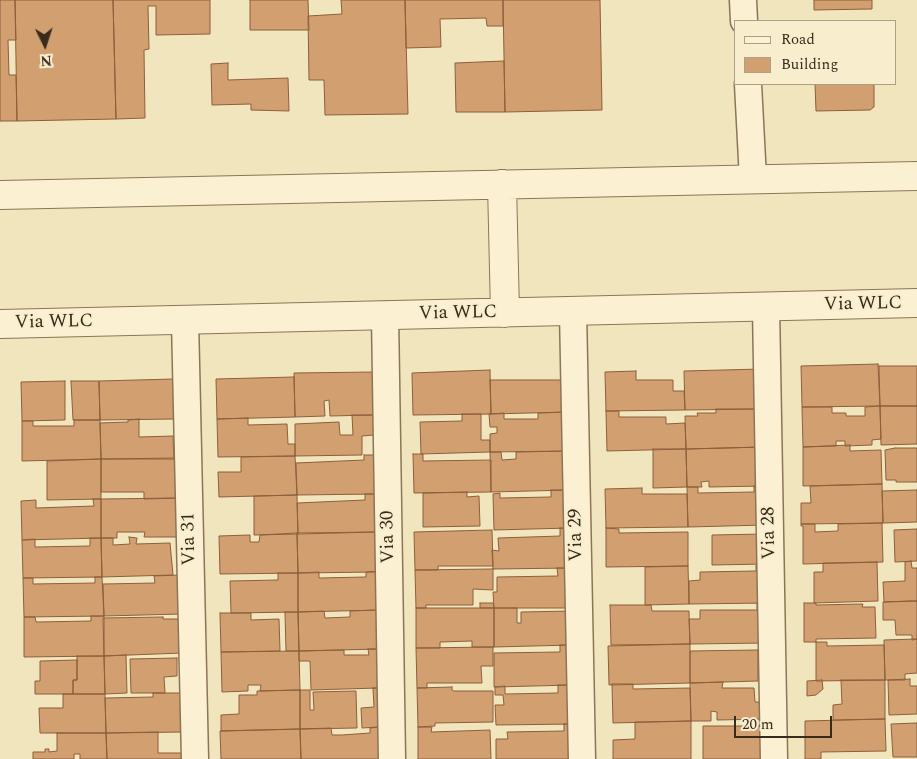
<!DOCTYPE html>
<html>
<head>
<meta charset="utf-8">
<style>
  body { margin:0 }
  #map { position:relative; width:917px; height:759px; overflow:hidden; background:#f1e5be; font-family:Spectral,serif }
  canvas { display:block }
  .legend { position:absolute; left:734px; top:20px; width:162px; height:65px; box-sizing:border-box; background:#f8eece; border:1px solid #aca086; margin:0; padding:6px 9px; list-style:none; font-size:15px; color:#392b1b }
  .legend li { display:flex; align-items:center; gap:10px; height:25px }
  .legend b { width:25px; border:1px solid #aca086 }
  .north { position:absolute; left:20px; top:20px; width:50px; height:50px; -webkit-text-stroke:4px #f8eece; paint-order:stroke; rotate:176deg; font-size:14px; font-weight:700; line-height:20px; text-align:center; color:#392b1b }
  .north::after { content:''; display:block; margin:auto; width:18px; height:22px; background:#392b1b; clip-path:polygon(50% 0,100% 100%,50% 72%,0 100%) }
  .scale { position:absolute; left:734px; top:716px; width:98px; height:22px; box-sizing:border-box; border:2px solid #392b1b; border-top:0; padding-left:6px; font-size:15px; line-height:18px; white-space:nowrap; color:#392b1b; -webkit-text-stroke:4px #f8eece; paint-order:stroke }
</style>
</head>
<body>
<div id="map">
<canvas width="917" height="759"></canvas>
<ul class="legend">
<li><b style="height:6px;background:#fbf1d2"></b>Road</li>
<li><b style="height:14px;background:#d29f71"></b>Building</li>
</ul>
<div class="north">N</div>
<div class="scale">20 m</div>
</div>
<script>
const g = document.querySelector('canvas').getContext('2d');
g.lineJoin = 'round';
function fillPath(path, color) { g.fillStyle = color; g.fill(path, 'evenodd'); }
const toPath = rows => new Path2D(rows.map(r => 'M' + r).join(''));
function strokePath(path, color, width, dash) { g.strokeStyle = color; g.lineWidth = width; g.lineCap = dash ? 'butt' : 'round'; g.setLineDash(dash || []); g.stroke(path); }
function label(font, color, halo, rows, align = 'center') {
  g.font = font + ' Spectral,serif'; g.lineWidth = 4; g.setLineDash([]); g.textBaseline = 'middle'; g.strokeStyle = halo; g.fillStyle = color; for (const [text, x, y, turn = 0] of rows) {
    g.save(); g.translate(x, y); g.rotate((+turn || 0) * Math.PI / 180); g.textAlign = isNaN(turn) ? turn : align; if (halo) g.strokeText(text, 0, 0); g.fillText(text, 0, 0); g.restore();
  }
}
const building = toPath([
  [0,0,15,0,16,40,8,40,9,75,16,75,17,121,0,121,0,0],
  [15,0,113,0,116,119,17,121,15,0],
  [113,0,210,0,210,34,156,35,156,6,148,6,149,49,144,50,145,118,116,119,113,0],
  [250,0,308,0,309,30,250,30,250,0],
  [341,0,405,0,408,114,325,115,324,80,309,80,308,16,342,14,341,0],
  [405,0,503,0,503,26,487,26,486,18,440,19,441,47,406,48,405,0],
  [503,0,600,0,602,110,505,112,503,0],
  [814,0,872,0,872,9,814,10,814,0],
  [504,61,505,112,456,112,455,63,504,61],
  [228,63,228,80,288,78,289,111,251,110,251,104,212,105,211,64,228,63],
  [815,84,874,84,874,107,870,110,816,111,815,84],
  [878,364,880,406,802,407,801,366,878,364],
  [879,366,917,366,917,406,880,406,879,366],
  [762,369,763,409,685,410,684,371,762,369],
  [490,370,491,414,413,415,412,373,490,370],
  [636,371,636,380,673,380,673,391,684,391,685,410,606,411,605,372,636,371],
  [375,372,375,415,330,416,329,400,324,401,325,416,295,417,294,373,375,372],
  [294,377,295,417,217,419,216,379,294,377],
  [174,379,175,419,100,420,99,381,174,379],
  [490,380,564,380,568,412,491,414,490,380],
  [65,381,65,420,22,421,21,382,65,381],
  [71,381,99,381,100,420,73,420,71,381],
  [880,406,917,406,917,444,881,445,880,406],
  [880,406,881,439,872,440,872,445,845,446,845,441,836,441,836,446,803,447,802,407,832,407,832,413,846,413,846,416,865,416,865,407,880,406],
  [716,409,763,409,763,447,686,449,685,416,698,416,697,413,716,413,716,409],
  [606,411,619,411,619,417,666,417,666,424,685,423,686,449,607,451,606,411],
  [568,412,569,451,490,452,490,434,497,433,497,427,490,427,489,414,504,413,504,419,538,419,538,413,568,412],
  [462,414,481,414,481,440,490,440,490,452,421,454,420,422,462,421,462,414],
  [352,415,374,415,374,435,362,436,362,455,295,456,295,424,339,422,340,435,353,435,352,415],
  [248,418,248,425,287,424,288,444,295,444,295,456,218,457,217,419,248,418],
  [139,419,139,437,173,436,174,459,101,459,100,423,128,422,128,420,139,419],
  [74,420,100,420,101,459,22,461,22,421,33,421,33,426,74,426,74,420],
  [850,445,850,451,881,450,882,484,803,486,803,447,850,445],
  [763,447,764,486,709,487,709,481,701,482,702,487,687,487,686,449,763,447],
  [895,448,917,448,917,482,896,482,896,480,886,480,885,450,895,448],
  [653,449,686,449,687,487,653,488,653,449],
  [569,451,569,490,491,492,490,452,501,452,502,460,516,459,516,452,569,451],
  [413,454,423,454,423,461,491,460,491,492,414,493,413,454],
  [364,455,374,455,375,494,297,495,296,463,364,460,364,455],
  [295,456,297,495,219,497,218,472,241,472,241,457,295,456],
  [179,458,179,498,144,499,144,492,101,492,101,459,179,458],
  [101,459,101,499,47,500,47,461,101,459],
  [882,484,883,523,801,524,801,503,811,503,810,486,882,484],
  [754,486,764,486,765,525,688,527,687,487,698,487,698,493,754,492,754,486],
  [642,488,642,494,687,494,688,527,606,528,605,489,642,488],
  [551,490,569,490,570,528,494,530,493,494,500,493,500,498,551,497,551,490],
  [917,490,917,522,883,523,882,491,917,490],
  [467,492,467,497,479,496,480,526,423,527,423,493,467,492],
  [365,494,375,494,376,532,298,534,297,503,365,500,365,494],
  [297,495,298,534,254,535,254,496,297,495],
  [179,498,180,537,144,537,145,532,117,532,117,538,101,538,101,499,179,498],
  [93,499,101,499,101,538,22,540,21,501,36,500,36,508,94,506,93,499],
  [882,523,883,562,803,564,803,526,801,526,801,524,815,524,815,532,838,531,838,524,882,523],
  [560,528,572,528,571,568,493,569,492,550,499,551,498,538,560,536,560,528],
  [606,528,619,529,619,533,688,532,688,566,606,567,606,528],
  [917,529,917,561,895,562,894,530,917,529],
  [492,530,493,566,438,566,438,570,415,570,414,532,492,530],
  [376,532,376,572,298,573,297,533,376,532],
  [297,533,298,573,220,574,219,536,250,535,250,542,259,542,260,535,297,533],
  [765,534,766,564,712,565,712,535,765,534],
  [129,537,137,538,136,544,170,543,173,575,102,577,101,538,113,538,113,545,130,544,129,537],
  [90,538,101,538,102,577,23,578,22,540,35,539,35,547,90,546,90,538],
  [911,561,912,568,917,568,917,601,884,602,883,582,905,581,905,562,911,561],
  [877,562,878,601,814,603,814,572,823,572,823,563,877,562],
  [766,564,766,603,689,604,689,581,700,580,700,572,756,571,756,565,766,564],
  [688,566,689,604,645,605,645,567,688,566],
  [557,568,571,568,572,608,494,608,493,592,497,592,497,577,558,576,557,568],
  [493,569,493,590,473,589,473,605,426,605,426,608,416,608,415,570,493,569],
  [379,571,380,610,298,612,298,573,319,572,319,578,366,577,366,572,379,571],
  [278,573,298,573,298,612,231,613,230,581,278,580,278,573],
  [181,575,181,614,104,616,103,584,155,583,154,576,181,575],
  [95,577,102,577,104,616,24,617,23,578,33,578,33,584,95,583,95,577],
  [911,601,917,601,917,639,912,640,912,635,896,635,895,620,883,620,883,602,911,601],
  [480,603,493,603,494,608,480,608,480,603],
  [757,603,766,603,767,643,690,644,689,619,700,619,700,610,757,610,757,603],
  [804,603,816,603,816,605,863,604,862,607,875,607,876,638,816,639,816,642,804,642,804,603],
  [610,605,651,605,652,611,689,611,690,644,611,645,610,605],
  [416,608,494,608,494,647,472,647,472,641,440,642,440,648,416,648,416,608],
  [494,608,517,608,517,623,521,623,521,612,572,611,572,645,494,647,494,608],
  [377,610,378,649,299,651,298,612,324,611,325,618,350,617,350,611,377,610],
  [285,612,298,612,299,651,286,651,285,612],
  [220,613,251,613,251,620,279,619,280,651,221,652,220,613],
  [91,616,104,616,104,656,24,657,24,617,35,617,36,622,91,621,91,616],
  [163,617,163,619,180,619,182,653,104,656,103,618,163,617],
  [917,639,917,673,905,674,905,680,885,680,884,640,917,639],
  [816,642,827,642,827,646,884,645,885,680,816,681,816,642],
  [690,644,690,683,609,685,608,646,690,644],
  [560,645,572,645,573,685,494,687,494,653,560,652,560,645],
  [493,647,493,666,481,666,482,683,427,683,427,688,417,688,416,648,493,647],
  [368,649,378,649,378,688,311,690,310,661,299,661,299,651,344,650,344,655,369,655,368,649],
  [758,650,758,681,690,683,690,651,758,650],
  [299,651,300,690,260,691,261,685,248,685,248,691,222,692,221,652,299,651],
  [126,655,127,693,105,694,104,656,126,655],
  [77,656,104,656,105,694,73,694,73,680,77,680,77,656],
  [177,658,177,676,164,677,165,693,131,693,130,659,177,658],
  [77,660,77,680,73,680,73,694,35,694,35,681,40,681,40,661,77,660],
  [910,679,910,686,917,686,917,714,889,715,888,680,910,679],
  [822,680,823,689,816,695,807,696,807,681,822,680],
  [841,680,885,680,885,719,833,720,833,705,842,704,841,680],
  [723,682,722,688,754,688,755,702,768,702,769,719,717,720,717,712,711,711,711,721,691,721,690,683,723,682],
  [612,684,633,684,633,689,690,688,691,721,613,723,612,684],
  [558,685,573,685,574,724,496,725,495,705,504,705,503,695,495,695,495,687,505,686,505,694,558,693,558,685],
  [452,687,452,690,454,691,493,691,493,722,435,723,435,726,418,727,417,688,452,687],
  [373,688,378,688,379,727,362,728,361,708,374,707,373,688],
  [300,690,300,729,221,731,221,715,239,714,239,695,257,695,257,691,300,690],
  [300,690,310,690,310,710,314,710,313,692,356,691,357,728,300,729,300,690],
  [153,693,184,693,185,732,106,733,105,698,153,697,153,693],
  [63,694,105,694,106,733,40,733,39,708,63,708,63,694],
  [760,719,769,719,773,759,703,759,703,726,760,726,760,719],
  [885,719,886,751,821,752,821,759,805,759,805,721,885,719],
  [691,721,691,759,613,759,613,740,635,739,635,722,691,721],
  [917,723,917,757,893,757,891,724,917,723],
  [564,724,574,724,575,759,496,759,496,739,508,739,507,732,564,731,564,724],
  [379,727,379,759,301,759,300,729,331,728,332,735,342,735,370,733,370,728,379,727],
  [418,727,432,727,431,732,490,730,491,759,418,759,418,727],
  [300,729,301,759,221,759,220,731,300,729],
  [158,732,158,753,184,753,185,759,107,759,106,733,158,732],
  [57,733,106,733,107,759,80,759,80,754,74,754,74,759,33,759,33,752,45,752,45,749,49,749,49,752,57,751,57,733]
]);
fillPath(building, '#d29f71');
strokePath(building, '#8c5f3a', 1);
const minor = toPath([
  [743,0,744,21],
  [748,84,753,179],
  [766,307,774,759],
  [573,311,582,759],
  [385,315,392,759],
  [185,320,195,759]
]);
const tertiary = toPath([
  [502,184,505,313],
  [0,195,917,176],
  [0,324,917,303]
]);
strokePath(minor, '#8b7556', 29);
strokePath(tertiary, '#8b7556', 30);
strokePath(minor, '#fbf1d2', 26);
strokePath(tertiary, '#fbf1d2', 28);
label('19px', '#392b1b', '#f8eece', [
  ["Via WLC",863,305,-1],
  ["Via WLC",458,314,-1],
  ["Via WLC",54,323,-1],
  ["Via 28",770,533,-91],
  ["Via 29",577,535,-91],
  ["Via 30",389,537,-91],
  ["Via 31",190,539,-91]
]);
</script>
</body>
</html>
